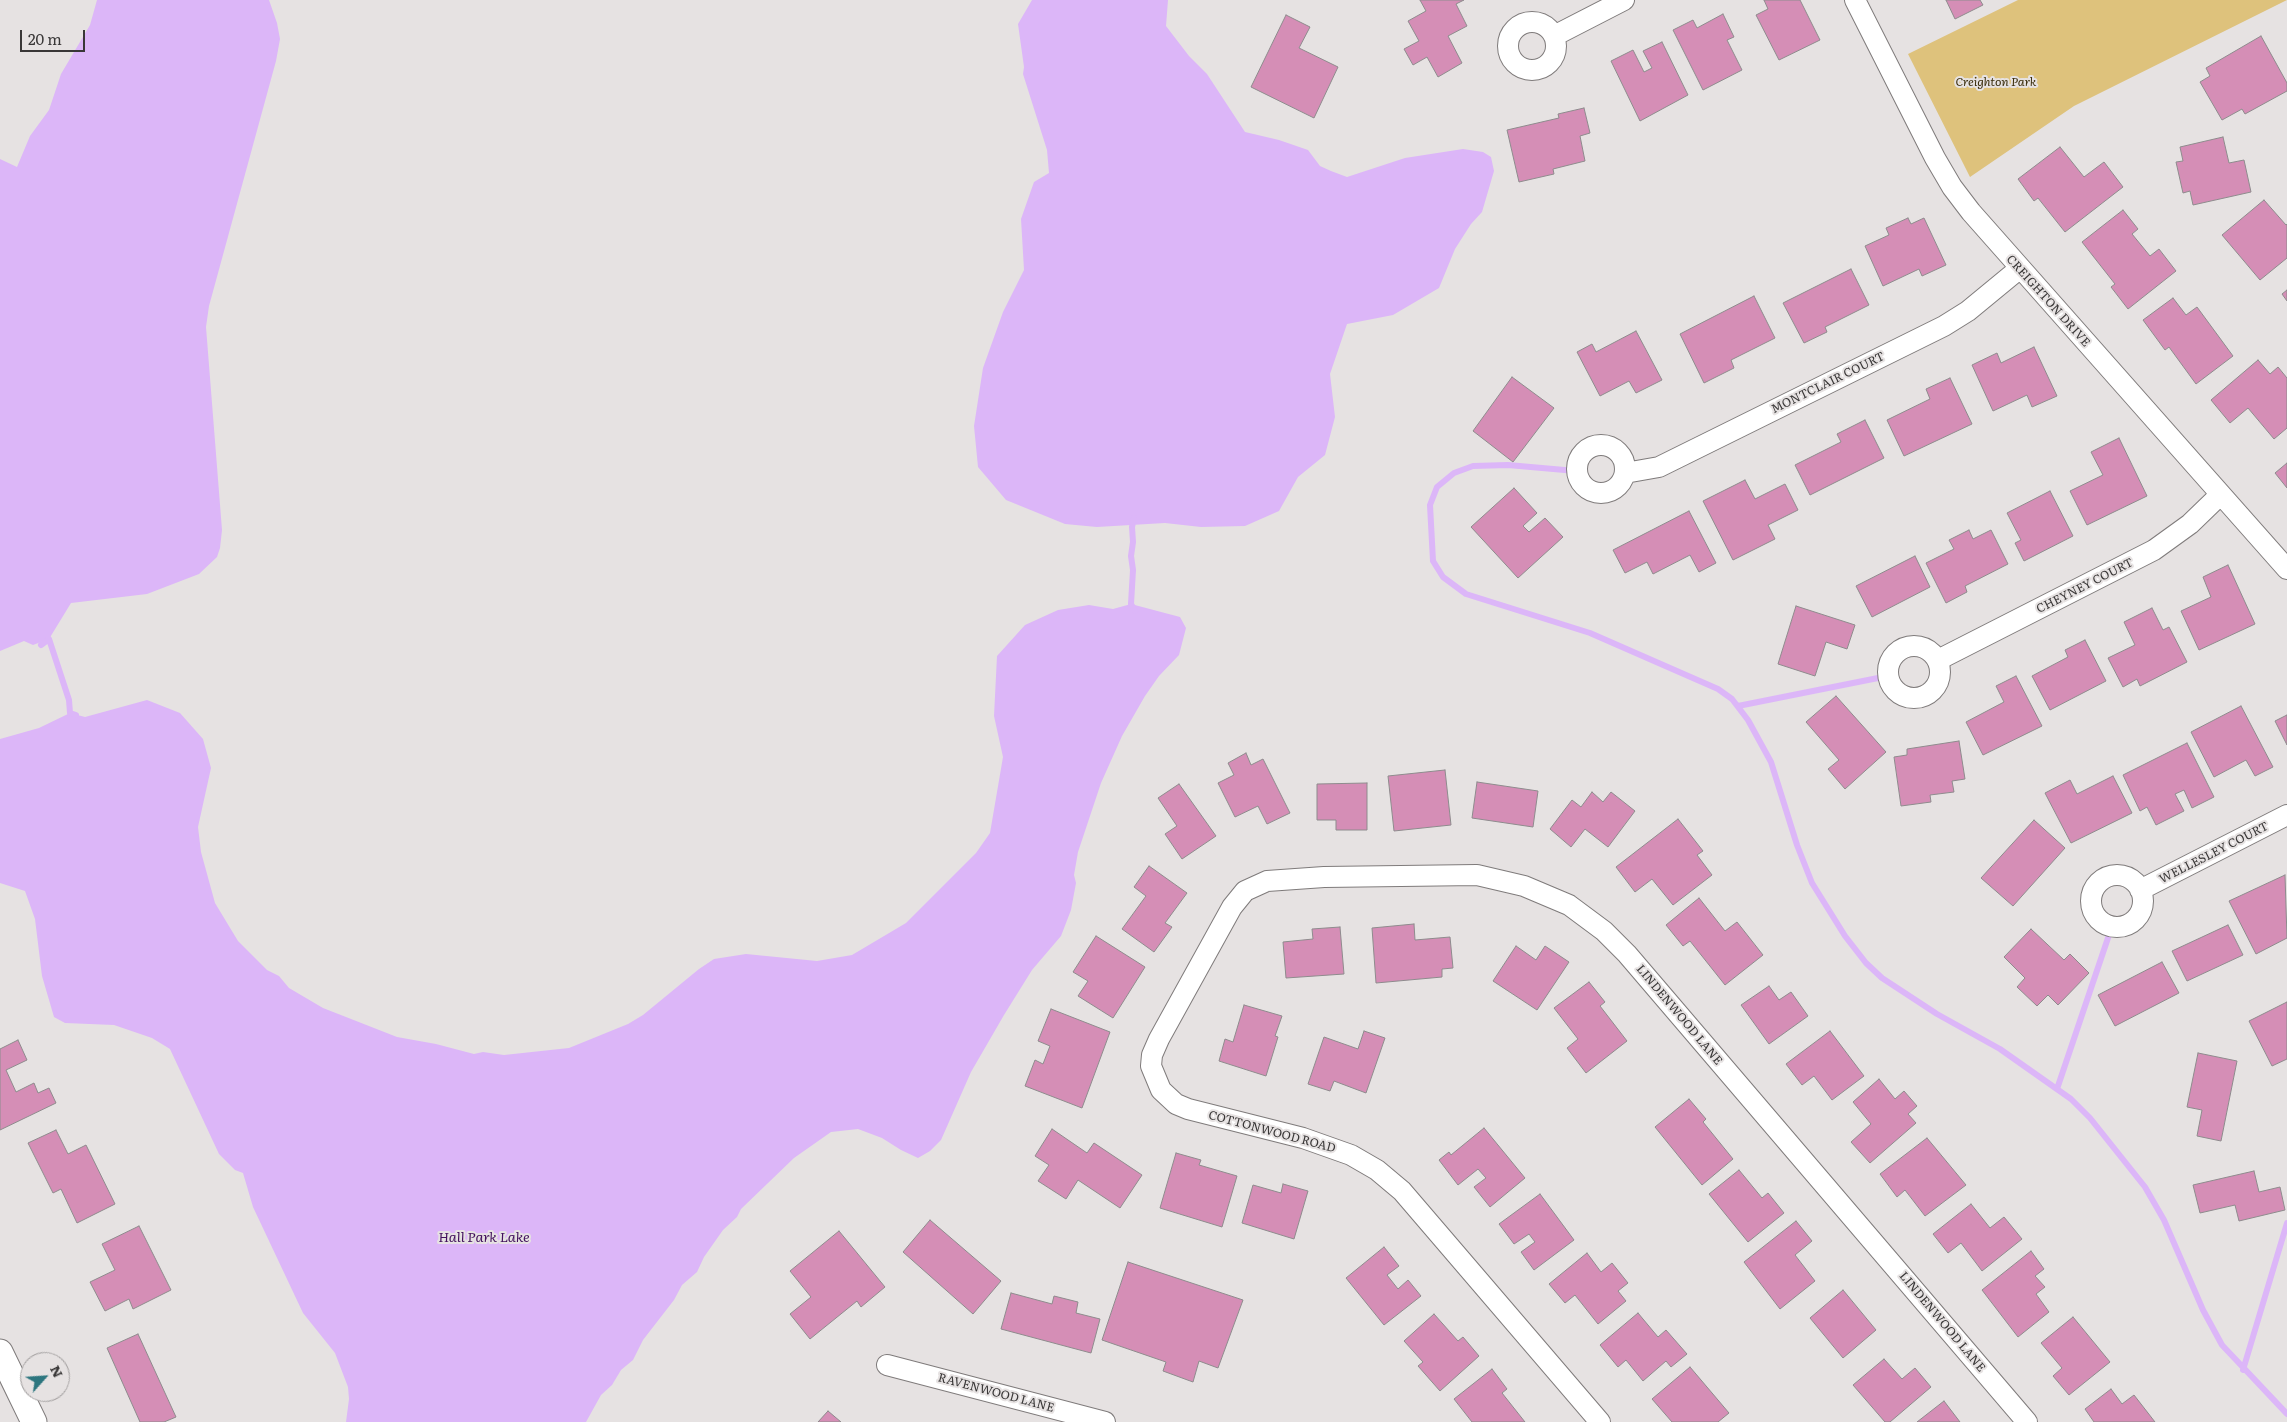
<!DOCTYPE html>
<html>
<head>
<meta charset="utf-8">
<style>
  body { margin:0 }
  #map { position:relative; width:2287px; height:1422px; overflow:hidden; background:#e6e2e2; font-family:Literata,serif }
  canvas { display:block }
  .north { position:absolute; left:20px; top:1352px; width:50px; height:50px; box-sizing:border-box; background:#e6e2e2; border:1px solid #a19e9e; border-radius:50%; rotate:64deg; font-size:14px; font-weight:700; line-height:20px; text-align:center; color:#393737 }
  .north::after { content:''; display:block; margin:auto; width:18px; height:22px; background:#2d767f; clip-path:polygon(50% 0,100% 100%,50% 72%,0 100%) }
  .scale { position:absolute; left:20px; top:30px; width:65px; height:22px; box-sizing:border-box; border:2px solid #393737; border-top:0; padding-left:6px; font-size:15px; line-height:18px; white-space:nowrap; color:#393737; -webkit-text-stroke:4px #e6e2e2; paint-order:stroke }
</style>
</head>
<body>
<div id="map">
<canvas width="2287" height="1422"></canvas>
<div class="north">N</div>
<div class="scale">20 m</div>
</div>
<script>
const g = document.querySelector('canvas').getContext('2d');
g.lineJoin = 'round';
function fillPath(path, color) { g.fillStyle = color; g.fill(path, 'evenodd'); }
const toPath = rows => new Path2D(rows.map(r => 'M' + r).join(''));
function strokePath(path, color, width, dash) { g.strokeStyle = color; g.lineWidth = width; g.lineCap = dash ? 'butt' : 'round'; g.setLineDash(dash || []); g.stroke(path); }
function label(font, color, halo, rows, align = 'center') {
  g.font = font + ' Literata,serif'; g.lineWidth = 4; g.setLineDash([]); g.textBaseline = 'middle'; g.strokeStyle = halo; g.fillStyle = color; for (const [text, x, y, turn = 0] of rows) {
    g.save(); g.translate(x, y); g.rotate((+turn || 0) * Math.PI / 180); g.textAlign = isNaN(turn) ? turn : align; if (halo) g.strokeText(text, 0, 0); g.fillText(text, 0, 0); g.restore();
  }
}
fillPath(toPath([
  [2018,0,2287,0,2074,106,1970,177,1908,54]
]), '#dec27c');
fillPath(toPath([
  [97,0,269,0,277,23,280,39,276,61,209,306,206,327,222,530,220,548,217,557,199,574,147,594,71,603,49,639,33,645,24,641,0,651,0,159,17,167,30,136,49,110,61,74,90,25],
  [1032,0,1168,0,1166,26,1189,56,1207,74,1245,132,1279,140,1308,150,1320,166,1331,171,1347,177,1405,158,1463,149,1483,152,1491,157,1494,171,1482,212,1471,224,1455,249,1439,288,1393,315,1347,324,1330,374,1335,417,1325,455,1298,477,1279,511,1245,526,1201,527,1165,523,1097,527,1065,524,1006,500,978,467,974,426,983,368,1003,312,1024,270,1021,219,1034,182,1049,173,1047,150,1023,74,1024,67,1018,24],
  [1131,604,1180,617,1186,628,1179,655,1159,676,1145,696,1122,736,1101,783,1078,852,1074,875,1076,883,1071,910,1061,936,1032,970,1004,1015,971,1072,941,1140,930,1151,918,1158,901,1150,882,1138,858,1129,831,1132,794,1158,741,1209,737,1217,723,1230,704,1257,697,1272,682,1285,674,1300,643,1340,633,1360,621,1370,612,1385,601,1395,586,1422,346,1422,349,1399,348,1387,335,1353,303,1313,253,1207,243,1173,235,1170,219,1154,170,1049,152,1038,114,1025,65,1023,54,1017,42,976,35,919,25,891,0,883,0,739,39,728,70,713,85,717,147,700,180,713,203,739,211,768,198,827,201,852,215,903,238,941,267,970,279,976,289,988,323,1008,397,1037,436,1044,474,1054,483,1052,504,1055,569,1048,628,1024,643,1015,699,969,714,959,746,954,817,961,852,955,906,923,976,853,990,833,1003,757,994,716,997,656,1025,625,1058,610,1089,605,1113,609]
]), '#dcb6f8');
strokePath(toPath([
  [1576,471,1508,465,1473,466,1454,473,1437,487,1430,505,1433,561,1443,577,1466,594,1590,633,1718,689,1732,699,1748,720,1771,762,1797,845,1812,883,1845,936,1866,963,1882,978,1937,1014,2000,1049,2071,1099,2090,1118,2145,1187,2164,1220,2203,1310,2222,1345,2287,1414],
  [1134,518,1132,527,1133,542,1131,556,1133,570,1131,604,1135,611],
  [41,645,49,639,69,700,70,713,76,715],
  [1738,706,1888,676],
  [2057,1089,2112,926],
  [2243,1370,2287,1223]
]), '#dcb6f8', 6);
const building = toPath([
  [1420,0,1464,0,1456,4,1467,26,1448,36,1462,63,1438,77,1427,57,1413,65,1404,49,1419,41,1408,21,1426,11,1420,0],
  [1764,0,1800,0,1820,40,1779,60,1756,15,1768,9,1764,0],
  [1946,0,1980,0,1983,5,1955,19,1946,0],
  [1723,14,1734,37,1727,40,1742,70,1703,90,1673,30,1693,20,1697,28,1723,14],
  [1286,15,1310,27,1299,48,1338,67,1314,118,1251,87,1286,15],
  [2261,36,2287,83,2287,91,2245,114,2242,109,2222,120,2200,82,2210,76,2206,68,2261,36],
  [1662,42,1688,95,1640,121,1611,61,1633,50,1644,72,1652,68,1643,51,1662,42],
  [1584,108,1590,133,1580,136,1585,161,1553,169,1554,174,1519,182,1507,130,1559,118,1558,114,1584,108],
  [2223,137,2229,163,2244,160,2251,192,2193,205,2190,191,2183,193,2176,162,2183,161,2180,147,2223,137],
  [2060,147,2084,177,2104,162,2123,187,2065,232,2038,198,2034,201,2018,179,2060,147],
  [2264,200,2286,225,2287,224,2287,258,2260,280,2222,235,2264,200],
  [2123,210,2138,229,2132,234,2150,256,2159,249,2176,271,2128,309,2111,287,2115,284,2082,242,2123,210],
  [1908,218,1911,224,1924,218,1946,265,1922,276,1919,269,1883,286,1865,246,1889,235,1886,228,1908,218],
  [1851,269,1869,305,1825,327,1827,332,1804,343,1783,303,1851,269],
  [2287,290,2287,301,2282,294,2287,290],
  [1754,296,1775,338,1731,360,1734,368,1704,383,1680,334,1754,296],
  [2173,298,2186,315,2197,307,2233,356,2196,384,2169,347,2165,350,2143,320,2173,298],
  [1636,331,1662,380,1636,393,1629,381,1600,396,1577,352,1592,344,1596,352,1636,331],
  [2034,347,2057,396,2032,407,2027,395,1993,411,1972,365,1997,353,2001,363,2034,347],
  [2258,360,2270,374,2278,367,2287,378,2287,428,2274,439,2248,408,2230,423,2211,400,2258,360],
  [1512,377,1554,408,1513,462,1473,431,1512,377],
  [1950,378,1972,424,1904,456,1887,420,1930,399,1926,389,1950,378],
  [1865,420,1884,458,1810,495,1795,465,1841,442,1837,434,1865,420],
  [2119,438,2147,496,2087,525,2070,491,2103,475,2091,452,2119,438],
  [2287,463,2287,488,2275,473,2287,463],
  [1745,480,1755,499,1785,484,1798,510,1768,525,1775,539,1733,560,1703,501,1745,480],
  [1514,488,1537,513,1523,526,1529,532,1545,518,1563,537,1518,578,1471,527,1514,488],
  [2050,491,2073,536,2024,561,2015,543,2021,540,2007,513,2050,491],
  [1689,511,1716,563,1699,572,1690,555,1653,574,1647,562,1625,573,1613,550,1689,511],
  [1969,530,1973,539,1991,530,2008,564,1965,586,1967,592,1946,603,1926,563,1954,549,1949,540,1969,530],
  [1915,556,1930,587,1872,617,1856,586,1915,556],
  [2228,565,2255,624,2199,650,2181,611,2211,597,2203,577,2228,565],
  [1796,606,1855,625,1847,649,1826,642,1815,676,1778,664,1796,606],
  [2152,608,2163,630,2169,627,2187,662,2140,686,2137,679,2123,687,2108,658,2135,645,2124,622,2152,608],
  [2085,640,2106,681,2050,710,2032,676,2068,657,2065,650,2085,640],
  [2016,676,2042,726,1983,755,1966,722,2004,702,1996,686,2016,676],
  [1836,696,1886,752,1845,789,1828,769,1839,760,1806,722,1836,696],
  [2241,706,2273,767,2255,776,2246,760,2214,777,2191,732,2241,706],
  [2287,715,2287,745,2275,721,2287,715],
  [1959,741,1965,779,1952,781,1954,792,1930,795,1931,802,1901,806,1894,757,1907,755,1907,749,1959,741],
  [2187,743,2214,797,2192,808,2184,790,2175,794,2184,811,2156,825,2147,807,2140,811,2123,775,2187,743],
  [1246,753,1251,765,1263,759,1290,813,1267,824,1258,806,1235,817,1218,783,1234,775,1228,763,1246,753],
  [1445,770,1451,825,1394,831,1388,776,1445,770],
  [2113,776,2132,813,2071,843,2045,793,2070,780,2077,794,2113,776],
  [1477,782,1538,791,1533,827,1472,818,1477,782],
  [1367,783,1367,830,1336,830,1336,820,1317,820,1317,784,1367,783],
  [1179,784,1216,836,1182,859,1165,834,1177,826,1158,798,1179,784],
  [1592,792,1603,802,1611,792,1635,811,1608,847,1585,829,1571,847,1550,829,1572,800,1581,807,1592,792],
  [1678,819,1703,851,1697,855,1712,875,1673,905,1652,879,1635,892,1616,867,1678,819],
  [2034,820,2065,848,2013,906,1981,878,2034,820],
  [1149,866,1187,893,1165,923,1172,927,1154,952,1122,929,1146,896,1134,887,1149,866],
  [2285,875,2287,938,2256,954,2229,901,2285,875],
  [1699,898,1725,931,1737,922,1763,955,1725,985,1690,941,1683,946,1666,925,1699,898],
  [1414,924,1415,940,1450,937,1453,968,1442,969,1442,977,1376,983,1372,928,1414,924],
  [2228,925,2243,955,2187,981,2172,951,2228,925],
  [1340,927,1344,974,1286,978,1283,942,1313,939,1312,929,1340,927],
  [2031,929,2064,960,2070,954,2089,973,2058,1005,2048,995,2037,1006,2017,987,2025,978,2004,957,2031,929],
  [1096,936,1145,967,1113,1018,1078,996,1088,981,1073,972,1096,936],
  [1516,946,1536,960,1545,946,1569,962,1537,1010,1493,981,1516,946],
  [2162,962,2179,993,2115,1026,2098,995,2162,962],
  [1589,982,1605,1002,1600,1006,1627,1041,1586,1073,1567,1048,1578,1039,1554,1008,1589,982],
  [1769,986,1779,1000,1791,992,1808,1016,1769,1044,1741,1005,1769,986],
  [2287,1002,2287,1059,2272,1066,2249,1021,2287,1002],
  [1244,1005,1282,1016,1275,1036,1278,1037,1266,1076,1219,1061,1225,1039,1233,1042,1244,1005],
  [1051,1009,1110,1032,1082,1108,1025,1086,1035,1060,1043,1064,1050,1046,1038,1041,1051,1009],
  [1364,1031,1385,1038,1366,1093,1334,1081,1330,1091,1308,1084,1324,1037,1358,1049,1364,1031],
  [1830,1031,1864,1076,1832,1100,1814,1076,1802,1085,1786,1064,1830,1031],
  [18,1040,27,1060,6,1070,16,1092,34,1083,38,1093,49,1088,56,1103,0,1130,0,1049,18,1040],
  [2198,1053,2237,1061,2221,1141,2197,1136,2202,1110,2187,1107,2198,1053],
  [1879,1079,1895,1099,1904,1091,1917,1106,1908,1114,1916,1123,1870,1163,1851,1142,1871,1124,1853,1102,1879,1079],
  [1689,1099,1706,1119,1703,1122,1733,1159,1702,1185,1655,1127,1689,1099],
  [1484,1128,1525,1178,1490,1207,1474,1187,1486,1178,1478,1169,1458,1185,1439,1160,1449,1152,1451,1155,1484,1128],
  [1052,1129,1087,1153,1094,1143,1142,1175,1120,1208,1078,1180,1066,1199,1038,1181,1049,1165,1035,1156,1052,1129],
  [56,1130,68,1154,86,1145,115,1204,77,1223,61,1189,53,1193,28,1143,56,1130],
  [1927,1138,1966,1185,1925,1216,1905,1190,1897,1197,1880,1174,1927,1138],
  [1176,1153,1201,1160,1199,1165,1237,1176,1222,1227,1160,1208,1176,1153],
  [1739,1170,1762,1198,1768,1193,1784,1213,1748,1242,1709,1194,1739,1170],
  [2254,1171,2259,1192,2280,1187,2285,1210,2239,1221,2235,1205,2200,1213,2193,1185,2254,1171],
  [1283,1184,1308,1191,1294,1239,1242,1223,1253,1185,1281,1193,1283,1184],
  [1540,1194,1574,1240,1534,1270,1521,1252,1535,1242,1529,1234,1514,1244,1499,1224,1540,1194],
  [1971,1204,1990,1228,2004,1217,2022,1239,1982,1271,1961,1243,1948,1253,1933,1234,1971,1204],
  [930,1220,1001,1281,973,1314,903,1252,930,1220],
  [1796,1221,1812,1241,1795,1255,1815,1281,1780,1309,1744,1262,1796,1221],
  [139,1226,171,1290,133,1309,129,1299,105,1311,90,1282,115,1270,102,1244,139,1226],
  [839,1231,885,1287,861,1307,857,1301,810,1339,790,1314,811,1297,790,1271,839,1231],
  [1384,1247,1399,1266,1387,1275,1398,1289,1408,1280,1421,1296,1384,1325,1346,1278,1384,1247],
  [2031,1251,2044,1269,2035,1276,2045,1287,2036,1294,2049,1312,2018,1337,1982,1290,2031,1251],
  [1587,1253,1601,1272,1612,1263,1628,1283,1618,1291,1626,1301,1598,1324,1575,1295,1565,1303,1549,1284,1587,1253],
  [1128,1262,1243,1300,1218,1368,1199,1361,1193,1382,1163,1371,1166,1362,1102,1340,1128,1262],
  [1843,1290,1876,1330,1843,1358,1810,1318,1843,1290],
  [1011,1293,1052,1304,1054,1296,1078,1302,1076,1313,1100,1319,1091,1353,1001,1329,1011,1293],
  [1638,1313,1658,1337,1666,1330,1687,1354,1671,1367,1666,1361,1643,1381,1626,1360,1618,1367,1600,1345,1638,1313],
  [1434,1314,1458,1341,1463,1337,1479,1356,1440,1391,1418,1366,1423,1362,1404,1341,1434,1314],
  [2073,1317,2110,1362,2069,1395,2053,1376,2062,1368,2041,1343,2073,1317],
  [138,1334,176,1417,164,1422,140,1422,107,1348,138,1334],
  [1884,1359,1902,1379,1915,1368,1931,1387,1890,1422,1885,1422,1853,1385,1884,1359],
  [1690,1367,1729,1413,1718,1422,1672,1422,1652,1399,1690,1367],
  [1492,1369,1507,1389,1502,1393,1525,1422,1472,1422,1454,1399,1492,1369],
  [2111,1389,2122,1404,2134,1395,2155,1422,2094,1422,2085,1409,2111,1389],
  [1944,1401,1960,1422,1917,1422,1944,1401],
  [828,1411,841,1422,818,1422,828,1411]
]);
fillPath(building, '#d58eb6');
strokePath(building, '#8e8b8d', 1);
const minor = toPath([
  [1855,0,1935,158,1952,187,1971,212,2287,569],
  '1508 46a24 24 0 1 1 48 0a24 24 0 1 1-48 0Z',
  [1554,36,1624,0],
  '1577 469a24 24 0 1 1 48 0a24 24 0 1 1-48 0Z',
  [1625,473,1659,467,1944,326,1968,311,2019,269],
  '1888 672a26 26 0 1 1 52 0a26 26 0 1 1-52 0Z',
  [1938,660,2154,550,2190,524,2220,495],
  '2091 901a26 26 0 1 1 52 0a26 26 0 1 1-52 0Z',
  [2140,890,2287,815],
  [887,1365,1105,1422],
  [1600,1422,1402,1191,1377,1170,1351,1155,1303,1138,1188,1109,1176,1104,1161,1090,1151,1066,1152,1055,1159,1039,1232,907,1245,891,1267,881,1324,877,1477,875,1524,886,1569,905,1604,931,1627,954,2027,1422]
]);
const tertiary = toPath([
  [0,1352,34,1422]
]);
strokePath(minor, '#7f7b7b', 22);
strokePath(tertiary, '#7f7b7b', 27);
strokePath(minor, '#fff', 20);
strokePath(tertiary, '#fff', 25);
label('italic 12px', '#392c0b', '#e6e2e2', [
  ["Creighton Park",1996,82]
]);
label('12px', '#393737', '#e6e2e2', [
  ["CREIGHTON DRIVE",2048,301,48],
  ["MONTCLAIR COURT",1828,383,-26],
  ["CHEYNEY COURT",2085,586,-27],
  ["WELLESLEY COURT",2214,853,-27],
  ["LINDENWOOD LANE",1679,1015,50],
  ["COTTONWOOD ROAD",1272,1132,15],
  ["LINDENWOOD LANE",1942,1322,50],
  ["RAVENWOOD LANE",996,1393,15]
]);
label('italic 14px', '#42105d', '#e6e2e2', [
  ["Hall Park Lake",484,1238]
]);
</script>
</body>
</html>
